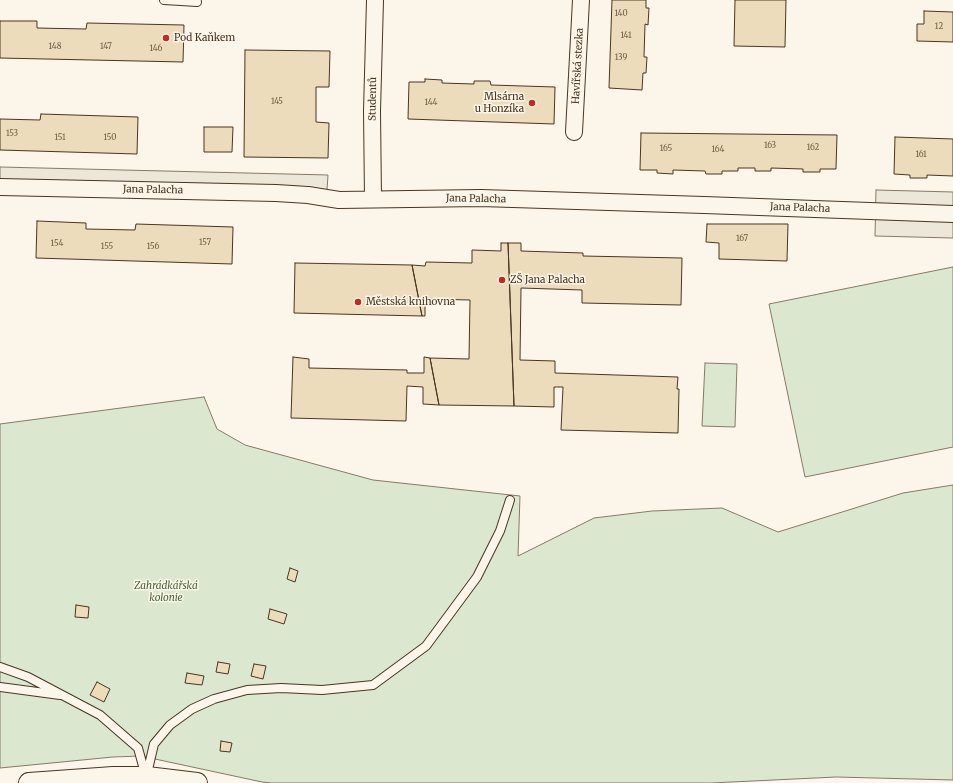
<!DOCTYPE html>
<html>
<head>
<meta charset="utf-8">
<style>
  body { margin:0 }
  canvas { display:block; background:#fbf6e9 }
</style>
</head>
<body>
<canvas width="953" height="783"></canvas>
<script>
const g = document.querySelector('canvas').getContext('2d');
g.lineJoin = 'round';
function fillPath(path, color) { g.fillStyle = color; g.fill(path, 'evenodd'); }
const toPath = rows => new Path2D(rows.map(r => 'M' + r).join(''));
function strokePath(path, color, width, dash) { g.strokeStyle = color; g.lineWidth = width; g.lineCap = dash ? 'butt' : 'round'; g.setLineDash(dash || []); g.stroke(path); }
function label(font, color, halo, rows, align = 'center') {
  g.font = font + ' Merriweather,serif'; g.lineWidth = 3; g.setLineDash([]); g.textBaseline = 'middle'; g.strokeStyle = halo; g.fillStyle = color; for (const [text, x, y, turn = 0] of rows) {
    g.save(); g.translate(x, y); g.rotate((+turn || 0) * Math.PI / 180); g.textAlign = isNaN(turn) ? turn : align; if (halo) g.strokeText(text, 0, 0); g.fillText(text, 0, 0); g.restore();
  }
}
const green = toPath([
  [953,267,953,447,805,477,769,304,953,267],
  [705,363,737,364,735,427,702,426,705,363],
  [204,397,217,429,245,445,373,480,520,496,518,556,594,518,652,511,722,508,778,532,903,493,953,485,953,780,836,777,711,783,272,783,262,782,141,756,113,757,0,768,0,424,204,397]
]);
fillPath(green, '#dce7d0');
strokePath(green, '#887966', 1);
const parking = toPath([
  [0,167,328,175,327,190,0,181,0,167],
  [876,190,953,192,953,238,875,236,876,190]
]);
fillPath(parking, '#ede7d9');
strokePath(parking, '#887966', 1);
const building = toPath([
  [612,0,646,0,646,8,649,8,648,25,645,24,644,57,647,57,646,73,643,73,642,90,609,88,612,0],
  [735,0,786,0,785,47,734,46,735,0],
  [924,11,953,12,953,42,917,41,917,24,924,24,924,11],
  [0,21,37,21,37,28,86,29,87,23,184,25,183,62,0,58,0,21],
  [245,50,330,51,329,87,316,87,316,122,329,123,328,158,244,157,245,50],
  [425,79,442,80,442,83,474,84,474,81,490,81,491,85,555,87,554,124,408,119,409,82,425,82,425,79],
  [41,114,138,117,137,154,0,150,0,119,40,120,41,114],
  [204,127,233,127,232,152,204,152,204,127],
  [641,133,837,135,836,169,820,169,820,172,803,172,803,169,771,168,771,171,755,171,755,168,738,168,738,171,722,171,722,174,706,174,705,171,673,170,673,174,657,173,657,170,640,170,641,133],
  [895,137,953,139,953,176,927,175,927,178,910,178,910,175,894,174,895,137],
  [37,221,86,223,86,229,135,230,136,224,233,227,232,264,36,258,37,221],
  [707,224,788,224,787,261,719,259,719,243,706,242,707,224],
  [501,243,508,243,514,406,439,405,430,358,469,359,470,300,425,299,425,316,422,316,412,265,425,266,426,262,472,263,472,250,501,251,501,243],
  [508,243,521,243,521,251,583,253,583,256,682,258,681,305,582,303,582,290,521,288,520,360,555,361,555,373,678,377,677,389,679,389,678,433,561,430,563,387,554,387,554,407,514,406,508,243],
  [295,263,412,265,422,316,294,313,295,263],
  [293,357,309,359,309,368,407,370,407,373,424,373,424,357,430,358,439,405,423,404,423,387,407,386,406,421,291,418,293,357],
  [290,568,298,571,295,582,287,579,290,568],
  [76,605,89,607,88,618,75,617,76,605],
  [270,609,287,614,284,624,268,619,270,609],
  [218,662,230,664,228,674,216,672,218,662],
  [254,664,266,666,263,679,251,676,254,664],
  [187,673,204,676,202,685,185,683,187,673],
  [97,682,110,689,104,702,90,695,97,682],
  [221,741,232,743,230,752,220,751,221,741]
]);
fillPath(building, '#ecdcbc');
strokePath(building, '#4a3520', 1);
const service = toPath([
  [164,0,197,2],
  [0,667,28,677,100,715,138,748,146,777],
  [0,687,60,695],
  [146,778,154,744,170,725,192,709,214,699,247,690,281,688,322,690,373,685,426,646,477,577,500,531,510,500]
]);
const minor = toPath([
  [574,132,581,0],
  [0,187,276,193,308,195,339,200,481,198,704,205,953,214],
  [373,199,372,111,375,0]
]);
const tertiary = toPath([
  [29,783,113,777,147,777,197,783]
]);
strokePath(service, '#4a3520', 10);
strokePath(minor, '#4a3520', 18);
strokePath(tertiary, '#4a3520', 22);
strokePath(service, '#fbf6e9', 8);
strokePath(minor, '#fbf6e9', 16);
strokePath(tertiary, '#fbf6e9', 20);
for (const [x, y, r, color] of [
  [166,38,4,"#c62828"],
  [532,103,4,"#c62828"],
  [502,280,4,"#c62828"],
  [358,302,4,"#c62828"]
]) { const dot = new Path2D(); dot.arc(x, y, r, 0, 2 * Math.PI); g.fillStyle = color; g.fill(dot); strokePath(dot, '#fbf6e9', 1.5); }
label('8px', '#725f47', null, [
  ["140",621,14],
  ["12",939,27],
  ["141",626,36],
  ["148",55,47],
  ["147",106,47],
  ["146",156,49],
  ["139",621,58],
  ["145",277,102],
  ["144",431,103],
  ["153",12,134],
  ["151",60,138],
  ["150",110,138],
  ["163",770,146],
  ["162",813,148],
  ["165",666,149],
  ["164",718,150],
  ["161",921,155],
  ["167",742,239],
  ["157",205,243],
  ["154",57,244],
  ["155",107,247],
  ["156",153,247]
]);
label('10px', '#4a3520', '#fbf6e9', [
  ["Pod Kaňkem",174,38],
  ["Mlsárna",524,97,"right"],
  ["u Honzíka",524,109,"right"],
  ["ZŠ Jana Palacha",510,280],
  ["Městská knihovna",366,302]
], 'left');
label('10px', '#4a3520', '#fbf6e9', [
  ["Havířská stezka",578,66,-87],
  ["Studentů",373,99,-89],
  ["Jana Palacha",153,190,1],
  ["Jana Palacha",476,199,1],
  ["Jana Palacha",800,208,2]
]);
label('italic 10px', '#436837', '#fbf6e9', [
  ["Zahrádkářská",166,586],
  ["kolonie",166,598]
]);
</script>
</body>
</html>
